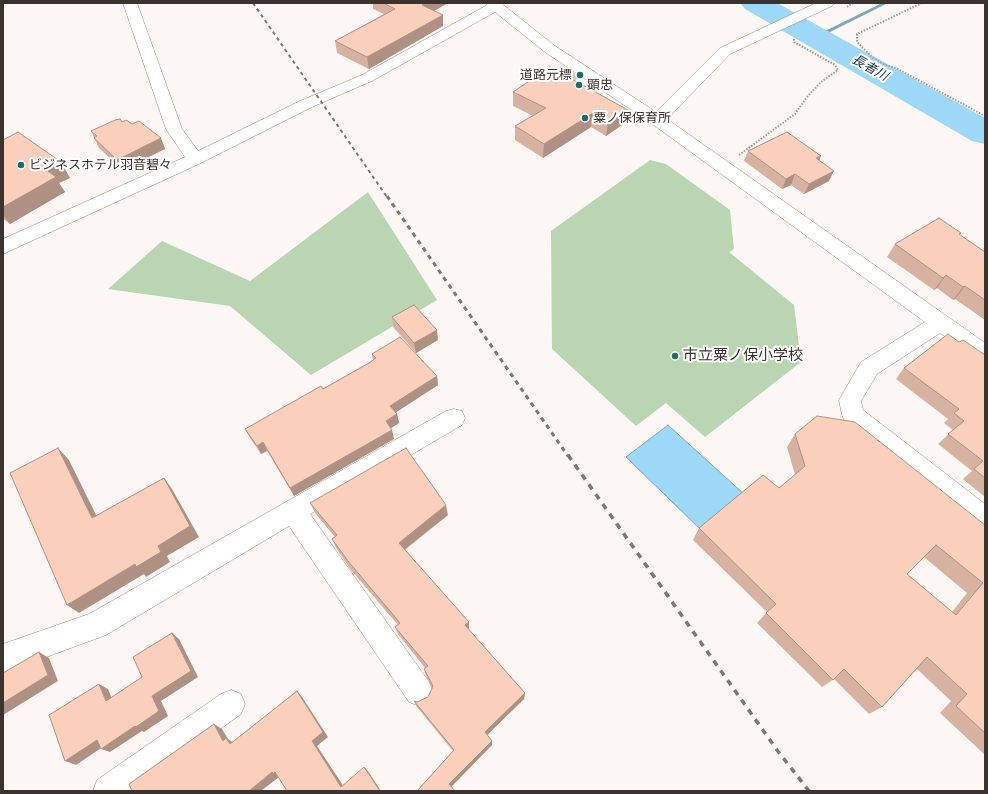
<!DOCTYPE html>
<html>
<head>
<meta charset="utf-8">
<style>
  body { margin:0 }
  #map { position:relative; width:988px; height:794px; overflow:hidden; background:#fcf7f4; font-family:Figtree,sans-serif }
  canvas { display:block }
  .frame { position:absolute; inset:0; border:4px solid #3c322e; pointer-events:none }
</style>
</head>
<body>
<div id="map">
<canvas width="988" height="794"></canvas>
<div class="frame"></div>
</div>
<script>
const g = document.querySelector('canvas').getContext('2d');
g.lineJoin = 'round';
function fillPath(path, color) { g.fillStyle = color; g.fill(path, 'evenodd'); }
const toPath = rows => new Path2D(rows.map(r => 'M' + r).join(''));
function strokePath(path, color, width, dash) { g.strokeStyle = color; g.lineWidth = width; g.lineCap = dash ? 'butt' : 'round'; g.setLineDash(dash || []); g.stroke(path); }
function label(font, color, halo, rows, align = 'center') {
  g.font = font + ' Figtree,"Noto Sans JP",sans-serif'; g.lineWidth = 4; g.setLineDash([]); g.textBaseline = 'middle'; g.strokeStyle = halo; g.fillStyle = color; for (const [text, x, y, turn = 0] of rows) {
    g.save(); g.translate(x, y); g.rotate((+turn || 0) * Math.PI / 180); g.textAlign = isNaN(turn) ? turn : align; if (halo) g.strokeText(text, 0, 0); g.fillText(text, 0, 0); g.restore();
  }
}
fillPath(toPath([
  [563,65,580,77,571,83,551,73],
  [650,160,666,164,730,210,734,249,729,252,794,305,801,362,705,437,666,403,636,426,552,349,551,231],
  [368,192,437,300,311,375,230,306,108,289,162,241,250,281]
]), '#b9d5b1');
const water = toPath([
  [668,425,745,495,702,531,626,457,668,425]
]);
fillPath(water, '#9dd8f7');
strokePath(water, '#80a6bb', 1);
fillPath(toPath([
  [882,3,888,3,818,38,813,37,882,3]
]), '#80a6bb');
fillPath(toPath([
  [740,3,777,3,985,118,985,144,972,141,745,9,740,3]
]), '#9dd8f7');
const minor = toPath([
  [123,3,137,3,182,129,198,151,300,101,362,75,487,5,485,3,501,3,555,46,656,112,720,48,816,3,834,3,832,6,730,54,667,119,985,343,985,362,978,360,940,333,877,374,861,401,863,410,985,504,985,530,976,527,845,422,842,415,839,400,861,362,925,322,651,123,545,52,495,12,372,81,312,107,201,163,3,254,3,239,185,157,166,129,123,3],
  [454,409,462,411,465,418,462,425,310,514,429,682,433,692,429,702,419,706,409,702,289,526,106,635,3,673,3,644,89,614,446,411,454,409],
  [231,690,241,694,245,704,241,714,134,791,93,791,97,780,221,694,231,690]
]);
strokePath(minor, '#9d877c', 1);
strokePath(toPath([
  [922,3,857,34,857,42,872,57,883,64,896,68,985,116],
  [847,7,853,3],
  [739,155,795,114,807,97,821,82,838,70,835,65,794,42,794,39]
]), '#a59e9b', 2, [1.5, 1.5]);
fillPath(minor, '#fff');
strokePath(toPath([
  [253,3,387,197]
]), '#7e7672', 2, [3.5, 3.5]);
strokePath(toPath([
  [387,196,568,456]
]), '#7e7672', 3, [4.5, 4.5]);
strokePath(toPath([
  [568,455,777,750,809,791]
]), '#7e7672', 3.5, [6, 6]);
fillPath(toPath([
  [373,3,448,3,434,11,443,15,443,26,369,69,337,53,335,41,384,14,373,9],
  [550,67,625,123,606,136,591,127,543,158,515,140,515,126,533,116,513,106,513,92],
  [122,122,132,124,161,138,165,149,122,170,99,148,91,131],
  [3,140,70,178,59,183,65,192,10,224,3,219],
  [748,151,819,161,829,181,804,194,791,185,782,189,744,161],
  [960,235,985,252,985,320,955,299,953,300,937,288,934,290,887,257,895,244],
  [392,317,438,340,416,353,393,327],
  [959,342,985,355,985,497,963,479,972,471,938,444,953,430,944,423,948,419,896,379,904,368],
  [372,354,437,376,438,385,396,412,397,414,399,423,391,428,394,439,294,496,267,451,261,454,250,438,245,429,323,389,373,360],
  [795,434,985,525,985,755,940,713,951,701,917,669,882,707,869,714,834,679,822,687,757,623,767,612,693,540,699,528,779,488,795,475,787,447],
  [924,557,967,593,952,612,907,574],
  [310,503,448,515,405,550,469,622,469,630,525,693,524,699,487,735,492,741,492,745,451,787,417,791,453,751,417,707,414,701,417,702,428,697,432,688,426,676,424,669,425,668,398,634,395,627,398,625,351,570,336,548,332,539,335,537,315,513]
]), '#d7b2a1');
fillPath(toPath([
  [425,3,448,3,423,17,422,5],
  [443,15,443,26,369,69,367,57],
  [628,110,625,123,606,136,608,122],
  [593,113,591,127,543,158,544,144],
  [161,138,165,149,122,170,117,160],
  [821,156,817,166,816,158],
  [61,162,70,178,59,183,65,192,10,224,3,215,3,207,45,169],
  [834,171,829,181,804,194,809,184],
  [795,174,791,185,782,189,786,179],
  [946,275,937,288,934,290,943,278],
  [965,286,955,299,953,300,963,287],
  [437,330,438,340,416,353,414,343],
  [437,376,438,385,392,415,390,406],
  [397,414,399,423,388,430,386,421],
  [392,430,394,439,294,496,290,488],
  [263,442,267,451,261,454,257,446],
  [58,448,69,460,103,529,92,518],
  [164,478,172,489,199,537,167,556,170,562,146,577,144,574,79,613,67,605,135,564,158,546],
  [446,505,448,515,401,552,399,543],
  [469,622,469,629,466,633,465,625],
  [172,633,179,639,198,677,161,701,168,716,144,732,142,731,110,752,101,749,135,726,152,696],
  [39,652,49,658,58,681,3,715,3,703],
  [99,684,108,689,115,706,106,701],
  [297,691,302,697,328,737,317,746,346,790,341,787,312,741],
  [525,693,524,699,485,737,485,732],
  [214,724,222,729,228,739,234,743,238,748,223,741],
  [97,740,107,744,76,765,65,761],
  [492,741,492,745,450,788,449,784],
  [364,767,368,771,381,791,380,791],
  [272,772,275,772,279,777,261,791,249,791]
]), '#af9183');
const building = toPath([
  [383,3,425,3,422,5,443,15,367,57,335,41,395,9,383,3],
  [550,67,628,110,608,122,593,113,544,144,515,126,546,108,513,92,550,67],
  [120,119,122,122,126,120,132,124,139,121,161,138,117,160,94,138,97,136,91,131,115,120,120,119],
  [18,132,61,162,45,169,56,177,3,207,3,140,18,132],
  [787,132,821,156,816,158,834,171,809,184,795,174,786,179,748,151,787,132],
  [939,218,961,233,959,234,985,252,985,300,965,286,963,287,946,275,943,278,895,244,939,218],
  [414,305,437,330,414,343,392,317,414,305],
  [948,334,959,342,963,340,985,355,985,478,974,469,983,461,948,434,964,421,954,413,959,409,904,368,948,334],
  [400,337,437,376,390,406,397,414,386,421,392,430,290,488,263,442,257,446,245,429,321,386,323,389,369,363,376,358,372,354,400,337],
  [817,416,855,422,985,525,985,733,956,706,967,694,927,657,882,707,844,669,833,680,766,613,776,604,699,528,763,475,779,488,805,466,795,434,817,416],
  [936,545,983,583,956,615,907,574,936,545],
  [58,448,92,518,164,478,190,526,158,546,161,552,136,567,135,564,67,605,10,473,58,448],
  [406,448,446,505,399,543,469,622,465,625,525,693,485,732,492,741,449,784,455,791,417,791,454,750,414,701,417,702,428,697,433,686,424,669,428,666,395,627,400,623,348,561,332,539,337,535,310,503,406,448],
  [172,633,191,671,152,696,159,711,136,727,135,726,101,749,97,740,65,761,49,715,99,684,106,701,142,677,133,657,172,633],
  [39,652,48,675,3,703,3,673,39,652],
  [297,691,323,732,312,741,341,787,364,767,380,791,287,791,275,772,273,774,272,772,249,791,132,791,129,784,214,724,223,741,226,738,230,744,297,691]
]);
fillPath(building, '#facfbb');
strokePath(building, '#af9183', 1);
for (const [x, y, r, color] of [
  [580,75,4,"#226c67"],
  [579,85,4,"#226c67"],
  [585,118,4,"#226c67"],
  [21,165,4,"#226c67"],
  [675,356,4,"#226c67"]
]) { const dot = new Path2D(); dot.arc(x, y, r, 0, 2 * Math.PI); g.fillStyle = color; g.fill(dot); strokePath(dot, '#fff', 1.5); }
label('italic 13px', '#103343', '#fff', [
  ["長者川",870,68,29]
]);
label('13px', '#3c322e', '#fff', [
  ["道路元標",572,75,"right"],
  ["顕忠",587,85],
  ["粟ノ保保育所",593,118],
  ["ビジネスホテル羽音碧々",29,165]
], 'left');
label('15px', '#3c322e', '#fff', [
  ["市立粟ノ保小学校",683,356]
], 'left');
</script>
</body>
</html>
